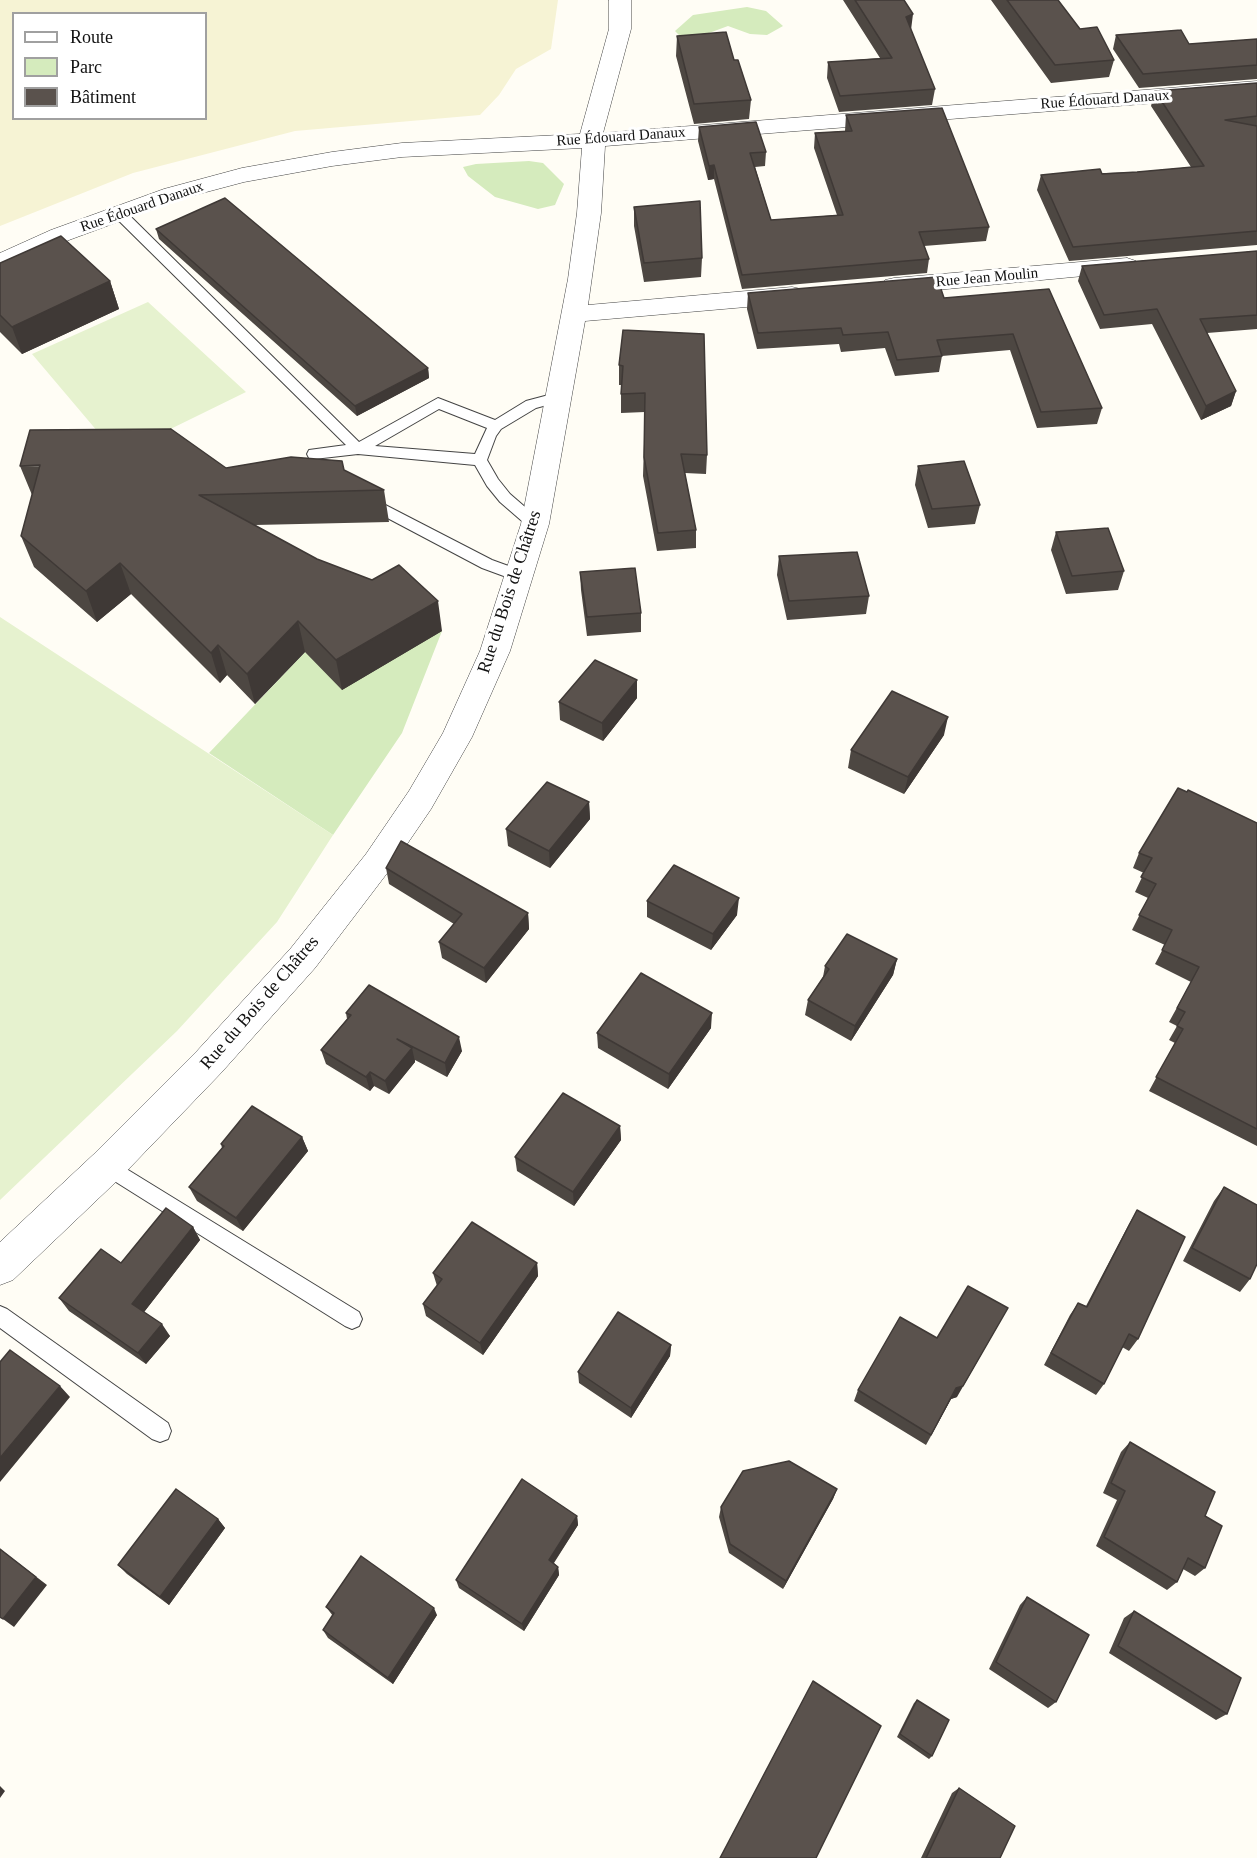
<!DOCTYPE html>
<html>
<head>
<meta charset="utf-8">
<style>
  body { margin:0 }
  #map { position:relative; width:1257px; height:1858px; overflow:hidden; background:#fffdf5; font-family:"Times New Roman",serif }
  canvas { display:block }
  .legend { position:absolute; left:12px; top:12px; width:195px; height:108px; box-sizing:border-box; background:#fff; border:2px solid #a0a0a0; margin:0; padding:8px 10px; list-style:none; font-size:18px; color:#111 }
  .legend li { display:flex; align-items:center; gap:12px; height:30px }
  .legend b { width:30px; border:2px solid #a0a0a0 }
</style>
</head>
<body>
<div id="map">
<canvas width="1257" height="1858"></canvas>
<ul class="legend">
<li><b style="height:8px;background:#fff"></b>Route</li>
<li><b style="height:16px;background:#d5ebbd"></b>Parc</li>
<li><b style="height:16px;background:#5a524d"></b>Bâtiment</li>
</ul>
</div>
<script>
const g = document.querySelector('canvas').getContext('2d');
g.lineJoin = 'round';
function fillPath(path, color) { g.fillStyle = color; g.fill(path, 'evenodd'); }
const toPath = rows => new Path2D(rows.map(r => 'M' + r).join(''));
function strokePath(path, color, width, dash) { g.strokeStyle = color; g.lineWidth = width; g.lineCap = dash ? 'butt' : 'round'; g.setLineDash(dash || []); g.stroke(path); }
function label(font, color, halo, rows, align = 'center') {
  g.font = font + ' "Times New Roman",serif'; g.lineWidth = 6; g.setLineDash([]); g.textBaseline = 'middle'; g.strokeStyle = halo; g.fillStyle = color; for (const [text, x, y, turn = 0] of rows) {
    g.save(); g.translate(x, y); g.rotate((+turn || 0) * Math.PI / 180); g.textAlign = isNaN(turn) ? turn : align; if (halo) g.strokeText(text, 0, 0); g.fillText(text, 0, 0); g.restore();
  }
}
fillPath(toPath([
  [0,0,558,0,551,49,516,69,499,95,480,115,295,131,133,173,0,226],
  [14,14,206,14,206,118,14,118]
]), '#f6f3d4');
fillPath(toPath([
  [747,7,766,11,783,26,767,35,750,34,728,26,709,33,702,40,684,40,675,31,693,15],
  [529,161,543,163,564,184,555,205,538,209,495,197,468,176,463,167,476,164],
  [442,631,402,733,333,835,209,753,305,652]
]), '#d5ebbd');
fillPath(toPath([
  [148,302,246,392,146,441,98,432,32,354],
  [0,617,333,835,277,922,177,1031,0,1200]
]), '#e6f2cf');
const service = toPath([
  [119,209,124,210,359,442,438,398,495,420,526,401,560,392,565,394,567,397,565,400,536,408,501,429,496,436,487,460,498,479,510,494,540,520,543,524,540,528,530,528,500,502,487,486,475,465,358,454,314,459,309,458,307,454,309,450,346,445,114,216,112,213,114,210,119,209],
  [439,409,487,428,475,454,375,446,439,409],
  [366,495,492,560,525,572,528,576,525,580,520,582,482,568,361,504,358,500,366,495],
  [107,1157,359,1312,362,1319,359,1326,352,1329,345,1326,100,1172,97,1166,100,1160,107,1157],
  [0,1306,7,1309,168,1423,171,1431,168,1439,160,1442,152,1439,0,1328,0,1306]
]);
const minor = toPath([
  [609,0,631,0,631,29,603,133,1257,81,1257,95,605,146,601,213,588,305,792,287,801,289,804,295,801,301,792,303,585,321,549,524,510,651,472,737,431,809,388,872,315,968,221,1073,120,1178,13,1280,0,1285,0,1242,94,1154,197,1051,291,948,366,854,409,791,443,733,480,651,521,524,568,279,577,213,582,148,402,157,332,166,244,182,180,199,69,240,0,270,0,253,51,230,164,189,242,168,332,152,402,143,580,134,609,29,609,0],
  [1127,258,1136,261,1139,266,1136,271,894,294,885,292,882,286,885,280,894,278,1127,258]
]);
strokePath(service, '#444', 2);
strokePath(minor, '#444', 1);
fillPath(service, '#fff');
fillPath(minor, '#fff');
fillPath(toPath([
  [843,0,904,0,911,30,935,89,932,105,839,112,827,78,828,62,880,58],
  [991,0,1058,0,1080,29,1114,60,1109,77,1051,83],
  [1116,35,1189,44,1257,39,1257,79,1139,88,1113,49],
  [677,36,751,100,749,119,694,124,676,56],
  [1257,83,1257,245,1069,261,1037,190,1041,175,1137,172,1191,167,1151,106,1155,91],
  [846,115,989,227,986,241,924,246,929,259,927,273,742,289,714,179,708,180,698,141,699,127,766,152,765,166,755,167,771,220,837,215,814,148,815,133,845,131],
  [634,207,702,258,701,277,644,282,634,226],
  [156,229,428,368,429,378,357,416,159,239],
  [1257,251,1257,329,1207,333,1236,391,1231,406,1201,420,1152,324,1100,329,1078,281,1082,266],
  [0,263,110,281,119,309,22,354,0,332],
  [1049,289,1102,408,1097,424,1037,428,1010,350,942,356,939,372,895,376,885,348,841,352,839,344,757,349,747,309,748,293,944,298],
  [623,330,707,455,706,474,685,473,696,530,696,548,657,551,643,476,645,412,621,413,621,385,619,385,619,365],
  [20,466,344,470,384,490,389,522,255,525,442,631,342,690,305,652,255,704,227,675,220,683,131,594,97,622,34,567,21,536,32,495],
  [918,466,980,505,975,524,928,528,915,485],
  [1056,532,1124,571,1118,590,1066,594,1051,550],
  [779,556,869,596,866,614,787,620,777,575],
  [580,572,641,613,641,632,587,636,581,590],
  [637,698,603,741,560,720,559,702],
  [944,735,904,794,848,768,851,750],
  [589,802,590,819,550,868,508,846,506,829],
  [1257,823,1257,1146,1149,1091,1175,1043,1169,1040,1177,1026,1169,1022,1191,982,1155,964,1165,945,1132,930,1148,898,1135,892,1144,873,1133,868,1139,853],
  [386,868,528,913,529,929,486,983,442,958,439,942,454,924,389,884],
  [647,901,737,915,711,950,647,917],
  [897,959,893,975,851,1041,805,1015,808,1000,823,977,825,966],
  [346,1013,462,1051,447,1077,415,1060,415,1062,389,1094,374,1086,370,1091,326,1064,321,1050,347,1019],
  [711,1028,668,1089,598,1048,597,1033],
  [620,1126,621,1140,574,1206,517,1171,515,1157],
  [302,1137,308,1151,243,1231,197,1201,189,1187,222,1148,221,1144],
  [1224,1187,1250,1279,1240,1292,1183,1261,1214,1201],
  [1137,1210,1138,1339,1129,1351,1122,1347,1104,1384,1096,1395,1044,1365,1070,1315,1078,1303,1086,1306,1129,1224],
  [193,1227,200,1240,144,1312,170,1336,146,1364,69,1311,59,1298,121,1263],
  [537,1263,538,1276,483,1355,426,1316,423,1304,437,1286,433,1273],
  [671,1345,670,1356,631,1418,579,1383,578,1372],
  [858,1390,957,1397,951,1399,926,1445,854,1401],
  [1130,1442,1205,1516,1205,1568,1195,1576,1183,1569,1177,1582,1167,1590,1096,1546,1117,1500,1103,1493,1121,1452],
  [837,1489,833,1499,783,1589,729,1553,719,1517,721,1507],
  [577,1516,578,1525,554,1563,558,1567,559,1575,524,1631,459,1588,456,1580],
  [218,1519,225,1528,169,1605,127,1574,118,1565],
  [1027,1597,1056,1702,1048,1708,989,1669,1020,1605],
  [326,1607,437,1615,393,1684,328,1638,323,1630,333,1616],
  [1134,1611,1227,1714,1216,1720,1109,1653,1124,1618],
  [917,1700,932,1756,929,1759,897,1737,914,1703],
  [959,1788,1000,1858,921,1858,952,1793]
]), '#4d4742');
fillPath(toPath([
  [913,14,911,30,906,17],
  [714,165,714,179,708,180,709,166],
  [110,281,119,309,22,354,12,327],
  [428,368,429,378,357,416,355,406],
  [1236,391,1231,406,1201,420,1206,406],
  [120,563,131,594,97,622,86,591],
  [438,601,442,631,342,690,336,660],
  [298,621,305,652,255,704,247,674],
  [218,645,227,675,220,683,211,653],
  [637,680,637,698,603,741,602,723],
  [948,717,944,735,904,794,908,777],
  [589,802,590,819,550,868,549,851],
  [739,898,737,915,711,950,713,934],
  [528,913,529,929,486,983,484,968],
  [897,959,893,975,851,1041,855,1026],
  [712,1013,711,1028,668,1089,669,1074],
  [459,1037,462,1051,447,1077,445,1063],
  [412,1048,415,1062,389,1094,385,1081],
  [370,1072,374,1086,370,1091,366,1077],
  [620,1126,621,1140,574,1206,573,1192],
  [302,1137,308,1151,243,1231,236,1218],
  [193,1227,200,1240,141,1316,132,1304],
  [537,1263,538,1276,483,1355,480,1343],
  [1001,1320,957,1397,951,1399,926,1445,956,1388],
  [162,1324,170,1336,146,1364,138,1353],
  [671,1345,670,1356,631,1418,631,1408],
  [60,1386,70,1397,0,1482,0,1458],
  [837,1489,833,1499,783,1589,786,1581],
  [577,1516,578,1525,550,1568,549,1560],
  [218,1519,225,1528,169,1605,160,1597],
  [0,1549,47,1585,14,1627,3,1619],
  [558,1567,559,1575,524,1631,522,1624],
  [434,1608,437,1615,393,1684,388,1678],
  [0,1786,5,1791,0,1798]
]), '#3f3936');
const building = toPath([
  [855,0,904,0,913,14,906,17,935,89,840,96,828,62,892,58,855,0],
  [1007,0,1058,0,1080,29,1097,27,1114,60,1055,65,1007,0],
  [1181,30,1189,44,1257,39,1257,65,1143,74,1116,35,1181,30],
  [726,32,734,60,738,60,751,100,694,104,677,36,726,32],
  [1257,83,1257,116,1225,120,1257,126,1257,231,1073,247,1041,175,1100,169,1102,174,1137,172,1204,166,1155,91,1257,83],
  [942,108,989,227,919,232,929,259,742,275,714,165,709,166,699,127,756,122,766,152,750,153,771,220,843,215,815,133,852,131,846,115,942,108],
  [225,198,428,368,355,406,156,229,225,198],
  [700,201,702,258,644,263,634,207,700,201],
  [61,236,110,281,12,327,0,315,0,263,61,236],
  [1257,251,1257,315,1200,319,1236,391,1206,406,1157,309,1104,315,1082,266,1257,251],
  [937,277,944,298,1049,289,1102,408,1041,412,1013,334,937,340,942,356,897,360,888,332,843,335,841,328,758,333,748,293,937,277],
  [623,330,704,334,707,455,681,454,696,530,658,533,644,457,645,393,621,394,623,366,619,365,623,330],
  [171,429,226,468,291,457,342,461,344,470,384,490,199,495,317,559,372,580,399,565,438,601,336,660,298,621,247,674,218,645,211,653,120,563,86,591,21,536,40,465,20,466,30,430,171,429],
  [964,461,980,505,932,509,918,466,964,461],
  [1108,528,1124,571,1072,576,1056,532,1108,528],
  [857,552,869,596,789,601,779,556,857,552],
  [635,568,641,613,587,617,580,572,635,568],
  [595,660,637,680,602,723,559,702,595,660],
  [892,691,948,717,908,777,851,750,892,691],
  [547,782,589,802,549,851,506,829,547,782],
  [1178,788,1187,792,1188,790,1257,823,1257,1129,1156,1077,1183,1029,1177,1026,1185,1012,1177,1008,1199,967,1162,950,1172,930,1139,915,1156,884,1141,877,1152,858,1139,853,1178,788],
  [401,841,528,913,484,968,439,942,462,914,386,868,401,841],
  [674,865,739,898,713,934,647,901,674,865],
  [847,934,897,959,855,1026,808,1000,829,969,825,966,847,934],
  [641,973,712,1013,669,1074,597,1033,641,973],
  [369,985,459,1037,445,1063,397,1039,412,1048,385,1081,370,1072,366,1077,321,1050,351,1015,346,1013,369,985],
  [563,1093,620,1126,573,1192,515,1157,563,1093],
  [252,1106,302,1137,236,1218,189,1187,224,1146,221,1144,252,1106],
  [1224,1187,1257,1205,1257,1264,1250,1279,1192,1248,1224,1187],
  [166,1208,193,1227,132,1304,162,1324,138,1353,59,1298,101,1249,121,1263,166,1208],
  [1137,1210,1185,1237,1138,1339,1129,1334,1104,1384,1051,1353,1078,1303,1087,1307,1137,1210],
  [472,1222,537,1263,480,1343,423,1304,442,1279,433,1273,472,1222],
  [968,1286,1008,1308,963,1386,956,1388,931,1435,858,1390,900,1317,937,1338,968,1286],
  [618,1312,671,1345,631,1408,578,1372,618,1312],
  [10,1350,60,1386,0,1458,0,1362,10,1350],
  [1130,1442,1215,1492,1205,1516,1222,1526,1205,1568,1188,1558,1177,1582,1104,1537,1125,1491,1111,1483,1130,1442],
  [789,1461,837,1489,786,1581,730,1544,721,1507,743,1471,789,1461],
  [522,1479,577,1516,549,1560,558,1567,522,1624,456,1580,522,1479],
  [176,1489,218,1519,160,1597,118,1565,176,1489],
  [0,1549,36,1577,3,1619,0,1617,0,1549],
  [361,1556,434,1608,388,1678,323,1630,334,1613,326,1607,361,1556],
  [1027,1597,1089,1635,1056,1702,996,1662,1027,1597],
  [1134,1611,1241,1678,1227,1714,1118,1646,1134,1611],
  [813,1681,881,1726,816,1858,720,1858,813,1681],
  [917,1700,949,1720,932,1756,900,1734,917,1700],
  [959,1788,1015,1826,1000,1858,926,1858,959,1788]
]);
fillPath(building, '#5a524d');
strokePath(building, '#3f3936', 1.5);
label('15px', '#111', '#fff', [
  ["Rue Édouard Danaux",1105,100,-4],
  ["Rue Édouard Danaux",621,137,-4],
  ["Rue Édouard Danaux",142,207,-19],
  ["Rue Jean Moulin",987,278,-5]
]);
label('18px', '#111', '#fff', [
  ["Rue du Bois de Châtres",510,592,-72],
  ["Rue du Bois de Châtres",260,1003,-49]
]);
</script>
</body>
</html>
